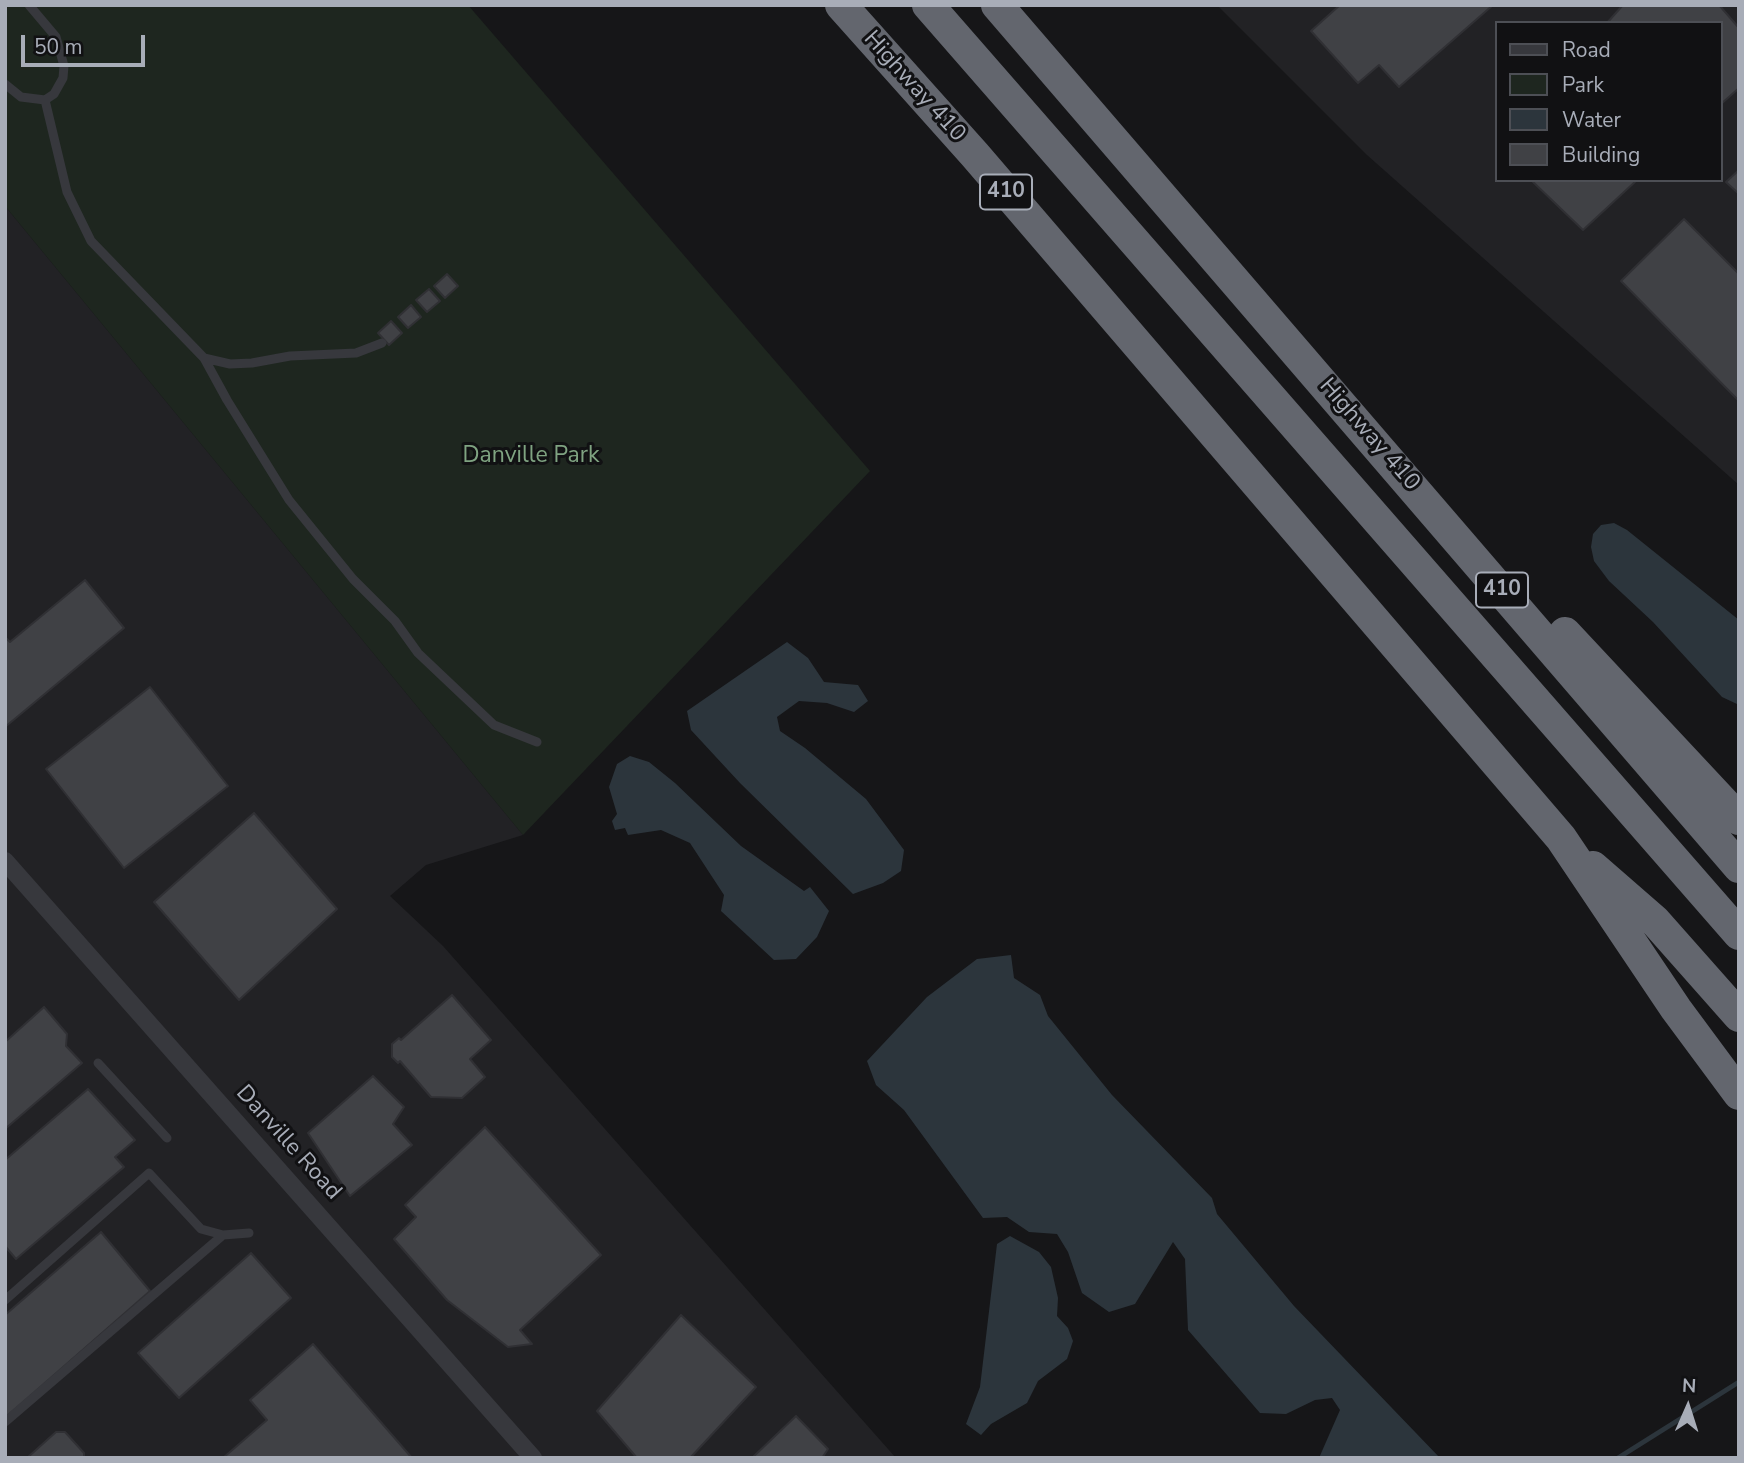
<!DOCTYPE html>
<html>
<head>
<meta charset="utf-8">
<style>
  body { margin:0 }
  #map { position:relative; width:1744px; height:1463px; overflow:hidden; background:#161618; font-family:"Nunito Sans",sans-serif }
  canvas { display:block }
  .frame { position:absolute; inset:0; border:7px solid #a8adb8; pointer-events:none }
  .legend { position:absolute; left:1495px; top:21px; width:228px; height:161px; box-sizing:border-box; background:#111113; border:2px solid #4d4f55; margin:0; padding:9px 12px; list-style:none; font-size:21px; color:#a8adb8 }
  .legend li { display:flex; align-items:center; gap:14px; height:35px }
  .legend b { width:35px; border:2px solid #4d4f55 }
  .north { position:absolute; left:1653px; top:1372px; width:70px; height:70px; -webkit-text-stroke:5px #111113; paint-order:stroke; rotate:3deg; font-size:19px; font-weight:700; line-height:28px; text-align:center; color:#a8adb8 }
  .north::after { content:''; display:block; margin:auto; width:24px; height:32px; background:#a8adb8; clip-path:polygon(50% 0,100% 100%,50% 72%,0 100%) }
  .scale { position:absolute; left:21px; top:35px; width:124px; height:32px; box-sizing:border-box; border:4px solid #a8adb8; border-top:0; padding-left:9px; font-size:21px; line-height:24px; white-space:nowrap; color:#a8adb8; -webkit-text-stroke:5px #111113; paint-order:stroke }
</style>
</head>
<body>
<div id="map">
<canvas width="1744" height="1463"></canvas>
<div class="frame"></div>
<ul class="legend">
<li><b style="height:9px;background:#37383d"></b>Road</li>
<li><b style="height:19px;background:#1e261f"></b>Park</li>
<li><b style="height:19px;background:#2c353c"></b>Water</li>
<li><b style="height:19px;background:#404145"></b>Building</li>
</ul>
<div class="north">N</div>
<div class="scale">50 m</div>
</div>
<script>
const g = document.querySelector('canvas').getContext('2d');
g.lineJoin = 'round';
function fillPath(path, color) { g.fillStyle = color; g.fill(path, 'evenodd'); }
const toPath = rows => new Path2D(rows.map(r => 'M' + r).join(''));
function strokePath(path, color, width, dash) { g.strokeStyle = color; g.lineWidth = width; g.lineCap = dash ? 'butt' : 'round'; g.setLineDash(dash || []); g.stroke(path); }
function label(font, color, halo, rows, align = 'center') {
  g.font = font + ' "Nunito Sans",sans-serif'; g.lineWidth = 6; g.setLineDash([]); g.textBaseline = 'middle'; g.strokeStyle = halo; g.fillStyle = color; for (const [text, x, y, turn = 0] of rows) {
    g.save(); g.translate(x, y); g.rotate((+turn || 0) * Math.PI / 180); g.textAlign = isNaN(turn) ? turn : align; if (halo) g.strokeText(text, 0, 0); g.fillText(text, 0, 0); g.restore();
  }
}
fillPath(toPath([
  [1217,5,1739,5,1739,485,1367,155],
  [1497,23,1721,23,1721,180,1497,180],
  [5,206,523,835,426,865,390,896,443,946,896,1458,5,1458]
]), '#222225');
fillPath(toPath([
  [5,5,468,5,870,471,523,835,5,206]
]), '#1e261f');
fillPath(toPath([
  [1614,523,1627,530,1739,620,1737,704,1722,697,1653,622,1609,581,1594,561,1591,547,1593,534,1601,525],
  [787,642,808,658,824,682,858,685,868,701,854,712,827,703,799,701,777,717,780,731,805,748,866,799,904,850,901,871,883,883,853,894,740,783,691,730,687,711],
  [630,756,649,762,675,783,741,846,804,891,810,887,829,911,817,937,796,959,774,960,721,911,724,895,690,843,661,830,628,835,625,828,615,830,612,821,617,814,609,787,617,764],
  [1011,955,1014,978,1040,995,1048,1016,1112,1095,1212,1198,1217,1214,1294,1306,1440,1458,1319,1458,1340,1410,1332,1398,1315,1400,1286,1414,1260,1413,1188,1330,1185,1259,1173,1242,1135,1304,1109,1312,1082,1293,1068,1252,1057,1234,1029,1232,1007,1217,983,1218,904,1110,876,1085,867,1061,927,997,977,959],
  [1010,1236,1039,1252,1051,1267,1058,1298,1057,1316,1068,1328,1073,1341,1067,1359,1038,1381,1027,1403,991,1424,981,1435,966,1424,980,1387,997,1244]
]), '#2c353c');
strokePath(toPath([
  [1618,1458,1739,1382]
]), '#2c353c', 5);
const building = toPath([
  [1340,5,1493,5,1399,87,1379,65,1358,83,1311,31,1340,5],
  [1623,5,1719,5,1739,28,1739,88,1721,104,1721,23,1607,23,1623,5],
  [1739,170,1739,194,1726,182,1739,170],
  [1531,180,1637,180,1583,230,1531,180],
  [1684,219,1739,274,1739,401,1621,281,1684,219],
  [447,274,458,286,445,298,434,286,447,274],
  [429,289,440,301,427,312,416,300,429,289],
  [411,305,421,317,408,328,398,317,411,305],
  [391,321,402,333,389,345,378,333,391,321],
  [85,580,124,628,5,727,5,637,10,642,85,580],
  [150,687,228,786,124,868,46,769,150,687],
  [254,813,337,909,239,1000,154,902,254,813],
  [452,995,491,1040,470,1059,485,1077,462,1098,431,1097,400,1061,398,1063,392,1057,392,1044,399,1038,401,1040,452,995],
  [44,1007,67,1034,66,1046,82,1063,5,1129,5,1042,44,1007],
  [373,1076,404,1107,393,1124,412,1145,350,1196,308,1133,373,1076],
  [88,1089,135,1140,115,1157,124,1167,16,1259,5,1246,5,1160,88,1089],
  [485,1127,601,1255,520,1330,532,1344,508,1347,447,1300,394,1239,416,1217,405,1205,485,1127],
  [101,1232,150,1291,5,1418,5,1315,101,1232],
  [251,1253,291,1298,179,1398,138,1353,251,1253],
  [681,1315,756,1387,690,1458,637,1458,597,1411,681,1315],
  [313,1344,412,1458,223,1458,267,1420,250,1400,313,1344],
  [796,1416,828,1449,822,1458,752,1458,796,1416],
  [56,1432,65,1432,84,1453,84,1458,27,1458,56,1432]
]);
fillPath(building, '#404145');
strokePath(building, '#303034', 2);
strokePath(toPath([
  [5,84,21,97,45,100,54,94,63,78,64,66,56,37,29,5],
  [45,100,67,192,91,241,204,358,227,400,289,500,353,579,395,621,418,653,494,725,537,742],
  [204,358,230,364,252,363,290,356,356,353,382,343],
  [98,1063,167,1138],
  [5,1300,149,1173,201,1229,223,1235,249,1233],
  [5,1422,223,1235]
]), '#37383d', 9);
strokePath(toPath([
  [5,861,533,1458]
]), '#37383d', 18);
strokePath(toPath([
  [841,5,975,155,1561,838,1676,1009,1739,1094],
  [928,5,1739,934],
  [997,5,1739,867],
  [1565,633,1739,819],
  [1593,867,1655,921,1739,1016]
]), '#63666e', 32);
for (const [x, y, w] of [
  [1006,192,52],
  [1502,590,52]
]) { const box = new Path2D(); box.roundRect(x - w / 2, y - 17.5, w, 35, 5); g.fillStyle = '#111113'; g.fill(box); strokePath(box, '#a8adb8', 2); }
label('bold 21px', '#a8adb8', null, [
  ["410",1006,192],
  ["410",1502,590]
]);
label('23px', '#a8adb8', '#111113', [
  ["Highway 410",914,87,48],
  ["Highway 410",1369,435,49],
  ["Danville Road",288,1143,48]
]);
label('23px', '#7fa381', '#111113', [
  ["Danville Park",531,456]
]);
</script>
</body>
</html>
